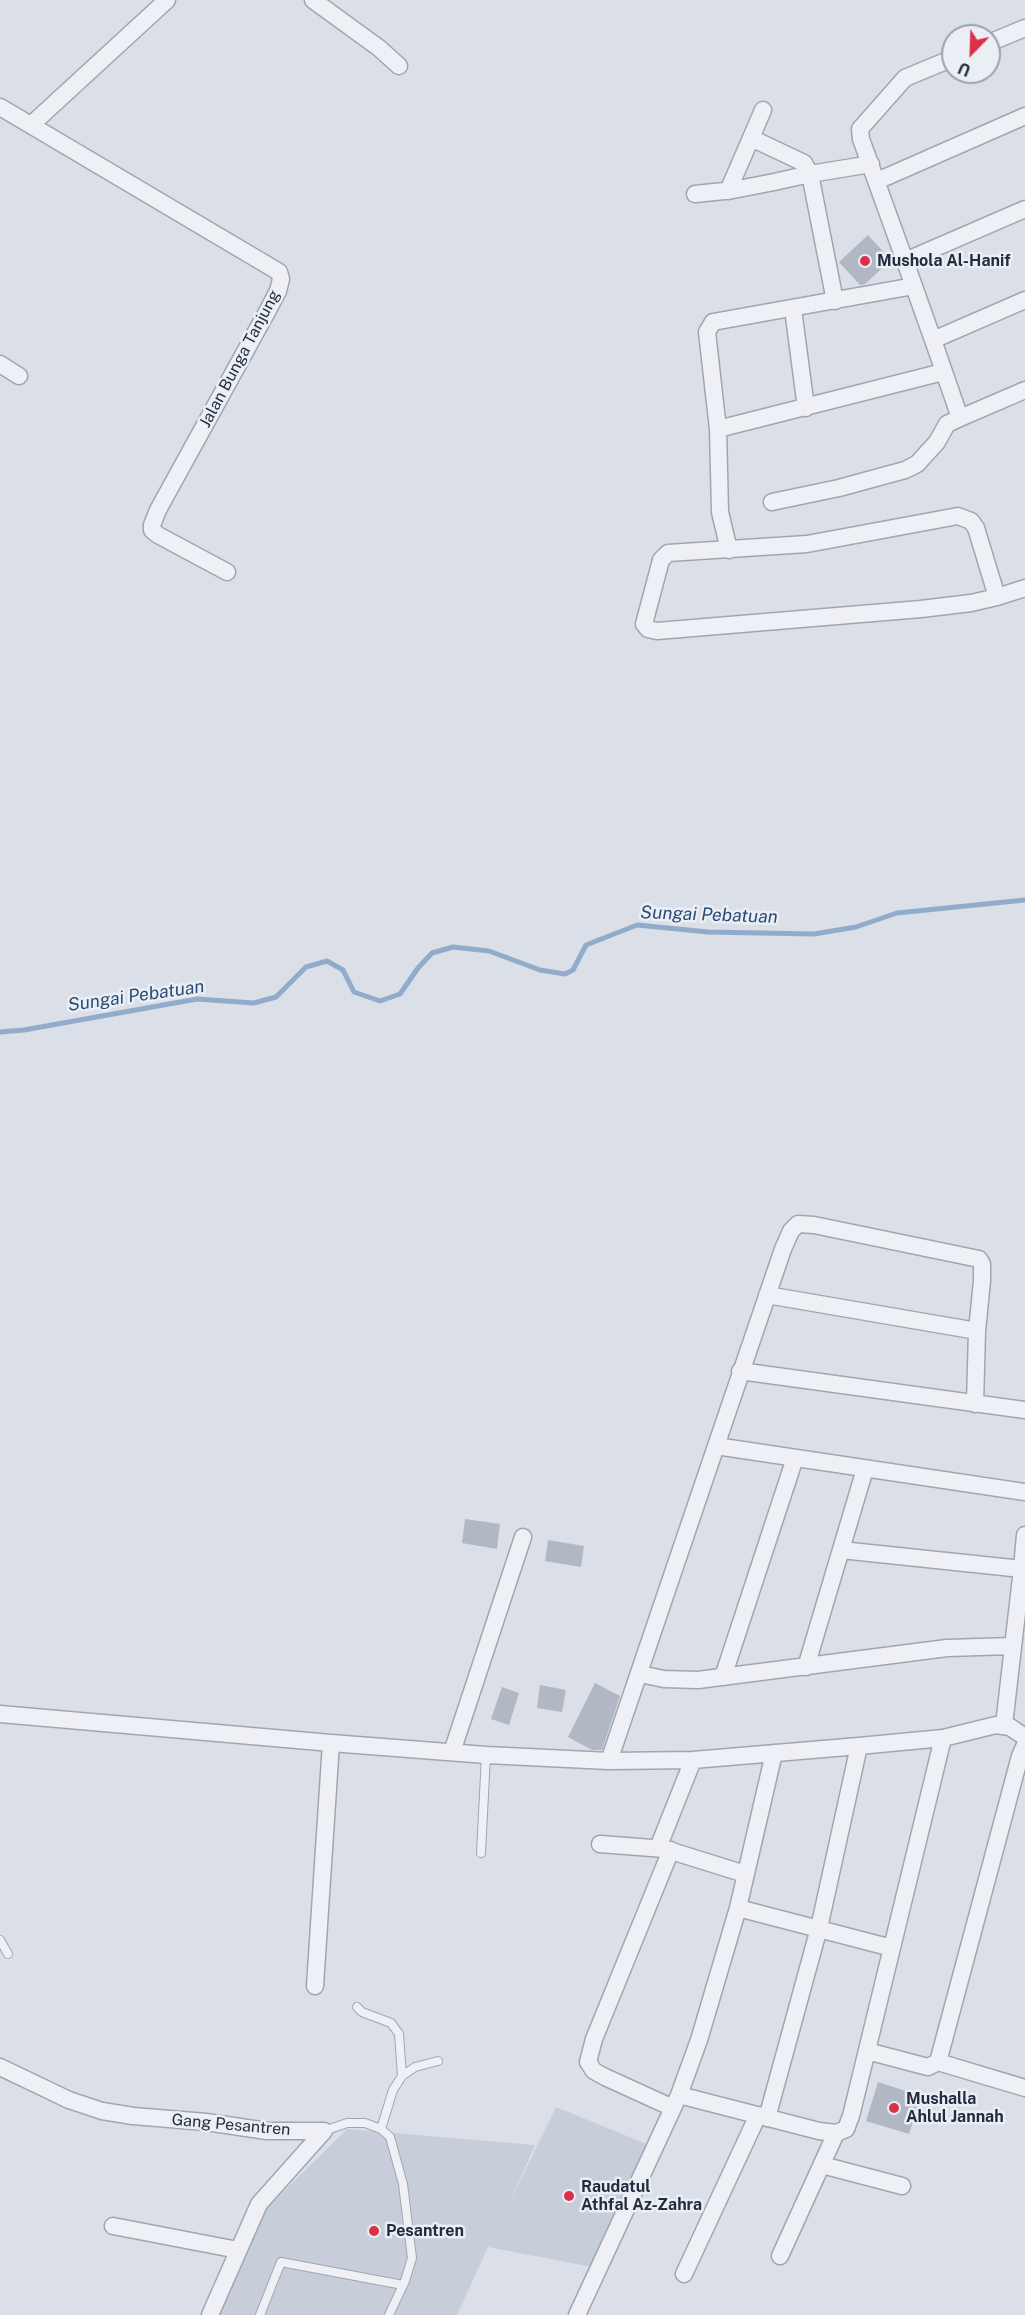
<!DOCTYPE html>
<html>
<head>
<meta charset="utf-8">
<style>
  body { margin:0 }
  #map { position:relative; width:1025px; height:2315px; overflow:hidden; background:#dbdfe7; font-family:"Public Sans",sans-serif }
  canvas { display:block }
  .north { position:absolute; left:941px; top:24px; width:60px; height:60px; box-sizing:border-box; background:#eaeef5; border:2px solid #9ba1ac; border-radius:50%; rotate:203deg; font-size:16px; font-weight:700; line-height:24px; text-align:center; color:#242d3e }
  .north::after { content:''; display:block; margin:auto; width:21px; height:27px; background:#da3148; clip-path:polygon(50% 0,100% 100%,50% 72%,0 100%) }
</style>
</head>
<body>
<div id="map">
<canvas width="1025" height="2315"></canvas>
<div class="north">U</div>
</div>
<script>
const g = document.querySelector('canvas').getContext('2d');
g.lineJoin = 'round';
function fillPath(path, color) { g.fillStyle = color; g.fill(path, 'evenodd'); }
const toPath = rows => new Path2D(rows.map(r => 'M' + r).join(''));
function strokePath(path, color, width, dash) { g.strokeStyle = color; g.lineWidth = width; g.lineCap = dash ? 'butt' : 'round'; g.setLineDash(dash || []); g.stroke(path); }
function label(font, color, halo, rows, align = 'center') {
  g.font = font + ' "Public Sans",sans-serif'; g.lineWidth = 5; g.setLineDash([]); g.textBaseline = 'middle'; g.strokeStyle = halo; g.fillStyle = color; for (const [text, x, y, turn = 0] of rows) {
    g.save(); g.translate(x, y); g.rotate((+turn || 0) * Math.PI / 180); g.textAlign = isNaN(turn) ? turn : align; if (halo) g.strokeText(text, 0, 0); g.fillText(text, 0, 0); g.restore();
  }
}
fillPath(toPath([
  [556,2107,649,2145,592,2267,488,2247,457,2315,216,2315,261,2214,347,2129,535,2145,509,2204]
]), '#c8ced9');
strokePath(toPath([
  [0,1032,24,1030,197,999,254,1003,276,997,306,967,327,961,343,970,354,992,380,1001,400,994,418,968,432,953,453,947,489,951,540,970,565,974,573,970,586,945,637,925,708,932,814,934,856,927,897,913,1025,900]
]), '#91accb', 5);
fillPath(toPath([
  [868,235,891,260,865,284,860,285,839,262],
  [465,1519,500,1524,497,1549,462,1543],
  [548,1540,584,1546,581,1567,545,1561],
  [595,1683,620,1696,602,1750,592,1750,568,1737],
  [540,1685,566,1690,562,1712,537,1708],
  [502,1687,519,1693,509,1725,491,1719],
  [878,2082,921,2096,909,2134,866,2121]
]), '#b1b8c4');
const lane = toPath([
  [481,1853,486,1755],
  [0,1940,8,1954],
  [357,2007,362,2012,391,2023,399,2034,402,2076],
  [381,2129,393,2090,402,2076,415,2067,438,2061],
  [324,2131,347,2123,365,2123,381,2129,390,2137,403,2184,412,2258,405,2281,389,2315],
  [260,2315,281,2262,403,2285]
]);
const street = toPath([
  [313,0,379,48,399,66],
  [989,43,1025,28],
  [0,107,279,272,281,279,278,291,268,310,158,510,152,525,152,530,158,535,227,572],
  [31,125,167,0],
  [751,138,763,110],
  [877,181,1025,116],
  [695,194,724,191,728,191,774,182,810,174,804,163,751,138,728,191],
  [905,261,861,139,860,129,905,78,953,58],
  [1025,300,933,340,960,418,1025,390],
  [835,301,810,174,871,164],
  [793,309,806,408],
  [933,340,905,261,1025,209],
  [0,364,19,376],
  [718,429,707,332,713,322,914,286],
  [772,502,839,488,905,470,917,464,937,442,947,424,960,418],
  [729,550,720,512,718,429,943,372],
  [997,597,976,528,971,521,958,516,807,544,668,553,661,560,644,624,648,629,657,631,921,609,971,603,997,597,1025,588],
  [767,1295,977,1331],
  [740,1371,1025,1410],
  [975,1404,977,1331,982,1281,982,1264,979,1259,814,1225,798,1224,791,1231,783,1249,716,1446,1025,1492],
  [841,1550,1022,1569,1025,1535],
  [806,1667,865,1469],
  [640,1674,664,1679,698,1680,947,1648,1012,1646],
  [723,1677,795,1458],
  [0,1714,331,1743,486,1755,609,1761,693,1760,859,1746,943,1738,996,1725,1010,1727,1025,1737],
  [1004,1725,1022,1569],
  [452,1752,523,1537],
  [609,1761,716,1446],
  [600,1844,665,1849,745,1874],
  [658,1848,693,1760],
  [671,1850,594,2039,588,2062,594,2071,605,2077,673,2108],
  [738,1908,892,1948],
  [315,1986,331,1743],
  [867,2051,928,2067,938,2062,1020,1756,1025,1745],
  [938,2062,1025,2088],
  [0,2067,69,2100,102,2111,133,2116,206,2122,267,2131,324,2131,259,2204,210,2315],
  [679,2095,819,2131,836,2133,846,2129,851,2116,943,1738],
  [767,2118,819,1928,859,1746],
  [822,2165,902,2186],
  [113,2226,238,2250],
  [780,2256,836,2133],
  [684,2274,758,2115],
  [577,2315,679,2095,699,2040,738,1908,774,1753]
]);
strokePath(lane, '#a0a6b1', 10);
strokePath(street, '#a0a6b1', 19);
strokePath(lane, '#eef0f5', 8);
strokePath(street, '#eef0f5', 16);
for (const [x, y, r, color] of [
  [865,261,6,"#da3148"],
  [894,2108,6,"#da3148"],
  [569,2196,6,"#da3148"],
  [374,2231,6,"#da3148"]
]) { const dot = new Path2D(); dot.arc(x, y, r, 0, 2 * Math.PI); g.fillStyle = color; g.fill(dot); strokePath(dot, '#eaeef5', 2); }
label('bold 16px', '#242d3e', '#eaeef5', [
  ["Mushola Al-Hanif",877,261],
  ["Mushalla",906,2099],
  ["Ahlul Jannah",906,2117],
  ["Raudatul",581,2187],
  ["Athfal Az-Zahra",581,2205],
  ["Pesantren",386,2231]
], 'left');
label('16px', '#242d3e', '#eaeef5', [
  ["Jalan Bunga Tanjung",240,359,-62],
  ["Gang Pesantren",231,2125,5]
]);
label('italic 18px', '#2a4b75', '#eaeef5', [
  ["Sungai Pebatuan",709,915,2],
  ["Sungai Pebatuan",136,996,-8]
]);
</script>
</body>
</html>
